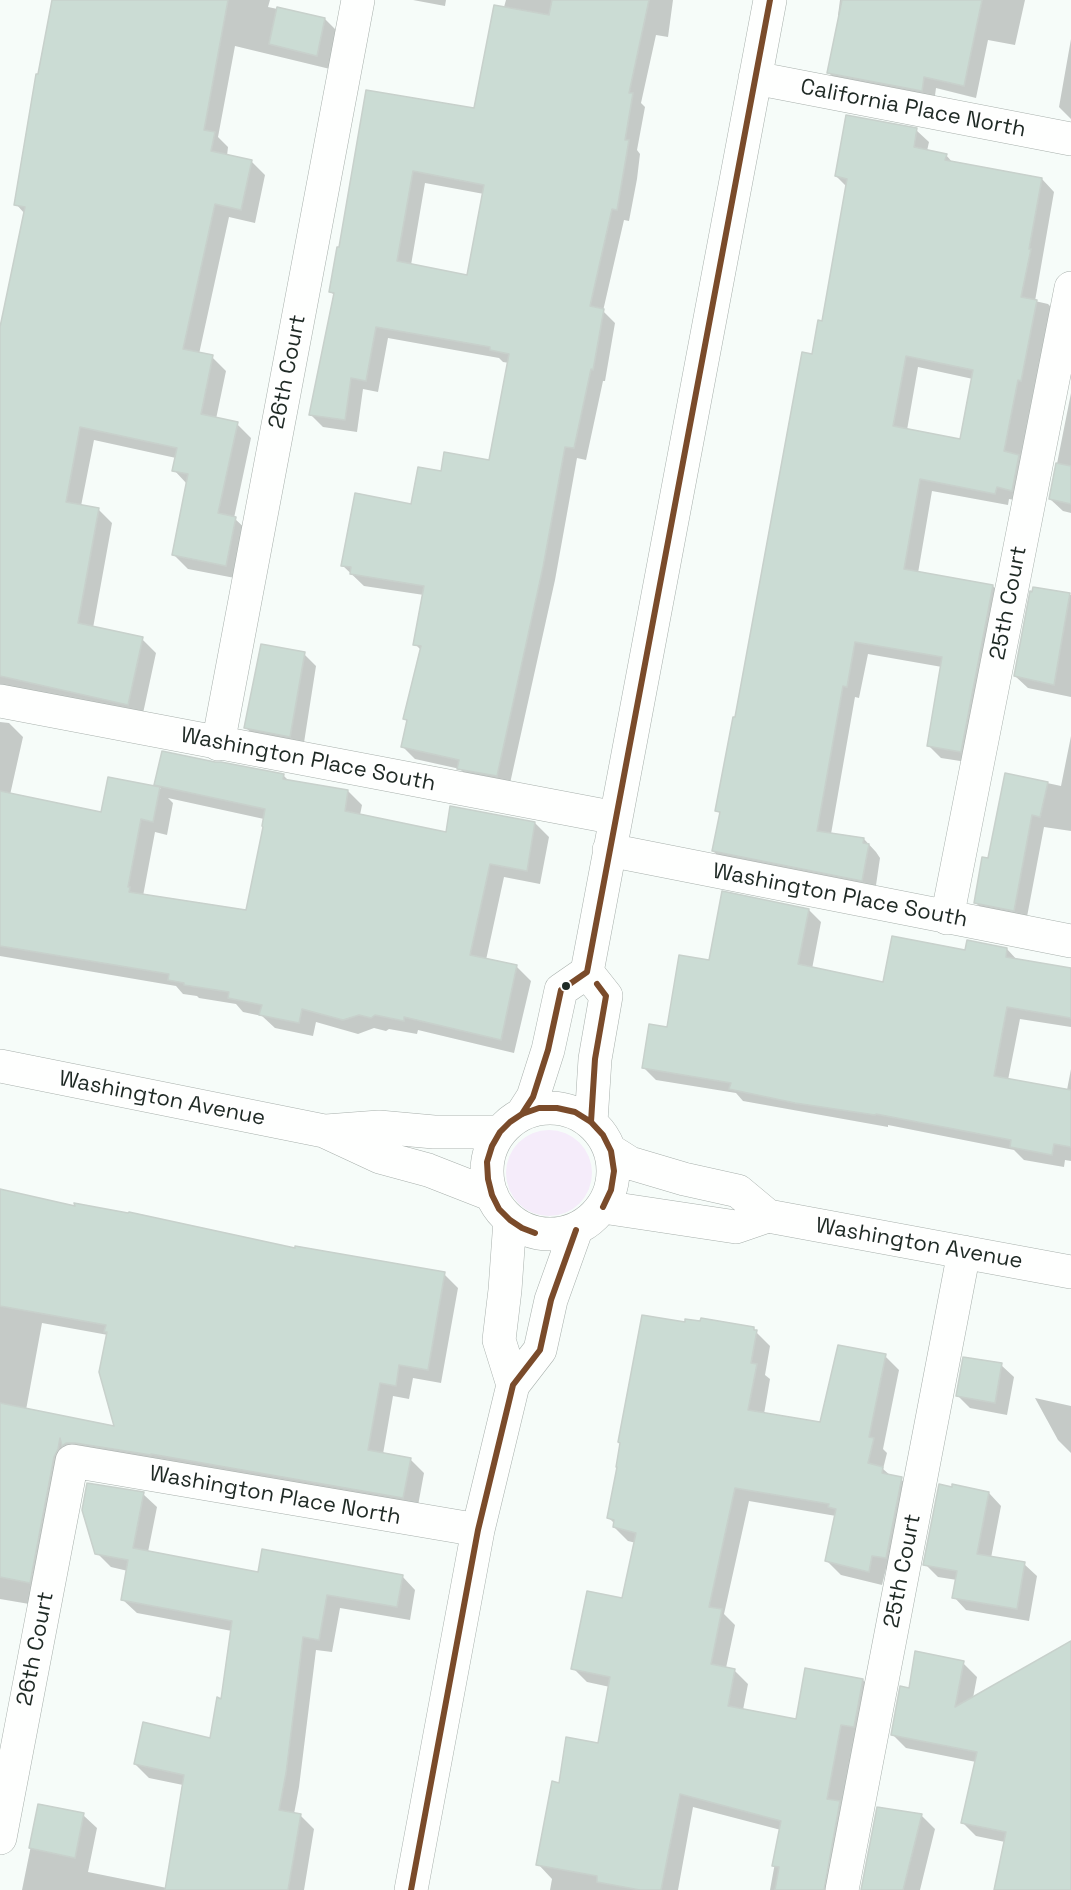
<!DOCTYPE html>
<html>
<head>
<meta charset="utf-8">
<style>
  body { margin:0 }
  canvas { display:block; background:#f6fcf9 }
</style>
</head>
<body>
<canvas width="1071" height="1890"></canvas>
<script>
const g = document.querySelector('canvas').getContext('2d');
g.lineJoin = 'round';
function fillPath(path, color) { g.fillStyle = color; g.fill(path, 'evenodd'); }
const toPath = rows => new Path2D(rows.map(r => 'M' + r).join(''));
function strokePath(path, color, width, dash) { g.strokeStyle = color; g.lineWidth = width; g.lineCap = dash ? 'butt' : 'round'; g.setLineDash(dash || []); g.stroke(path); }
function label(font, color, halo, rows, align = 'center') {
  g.font = font + ' "Space Grotesk",sans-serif'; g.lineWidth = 5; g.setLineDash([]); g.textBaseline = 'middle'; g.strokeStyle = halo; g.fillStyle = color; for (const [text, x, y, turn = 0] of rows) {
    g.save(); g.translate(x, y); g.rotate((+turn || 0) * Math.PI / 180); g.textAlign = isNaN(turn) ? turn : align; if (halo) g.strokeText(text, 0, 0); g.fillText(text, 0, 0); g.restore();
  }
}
fillPath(toPath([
  '506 1173a43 43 0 1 1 86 0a43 43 0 1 1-86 0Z'
]), '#f5ecfa');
fillPath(toPath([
  [53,0,270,0,268,7,325,19,339,33,330,69,235,46,218,137,228,147,227,156,251,161,265,175,255,223,229,217,199,354,212,357,226,371,216,419,237,424,251,438,234,518,249,532,240,579,188,569,174,555,187,484,174,470,176,458,94,440,81,506,98,509,112,523,93,628,142,639,156,653,142,718,0,702,0,334,25,214,16,204],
  [413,0,446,0,445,6],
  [506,0,673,0,668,37,656,35,641,103,645,107,637,150,640,154,637,179,629,221,624,220,603,311,615,323,605,381,603,381,586,460,577,458,555,580,509,788,471,780,460,769,415,759,403,747,408,722,405,719,421,650,415,644,424,595,364,586,342,565,412,505,442,473,490,462,509,363,503,362,499,358,388,338,378,392,363,389,357,432,323,427,311,415,335,296,331,292,340,249,368,92,475,110],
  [425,183,484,194,468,276,411,265],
  [840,0,1025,0,1015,45,988,40,976,98,936,88,934,103,841,85,828,72,840,17,838,15],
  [1071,39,1071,119,1059,107],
  [916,130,929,142,927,151,946,155,953,163,1042,179,1054,192,1035,301,1048,304,1061,317,1024,502,1009,499,1008,505,932,491,918,573,993,586,1005,599,973,763,941,758,928,745,942,667,868,654,859,698,855,697,831,834,864,839,876,852,880,858,875,892,726,863,713,851,721,815,717,810,813,356,823,322,847,187,836,176],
  [918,367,973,379,961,441,907,430],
  [1071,393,1071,513,1063,511,1050,499],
  [1034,588,1071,595,1071,697,1028,688,1015,676],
  [304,654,316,666,303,749,259,740,246,728],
  [0,722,9,723,23,737,10,795,103,814,109,779,161,789,156,784,283,775,289,781,348,791,362,805,360,815,447,833,535,823,549,837,540,884,504,877,486,960,517,967,531,981,514,1053,418,1030,417,1034,389,1029,386,1031,374,1028,358,1034,316,1022,313,1036,275,1028,262,1016,243,1012,236,1004,199,998,197,996,183,994,176,986,0,956],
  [168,798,264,819,264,827,247,912,143,896,155,832,167,835,173,803],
  [1071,736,1071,831,1044,827,1026,922,988,915,975,902,990,860,1006,774,1061,786],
  [809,910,821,922,812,969,884,984,966,951,1007,949,1018,961,1071,969,1071,1027,1020,1019,1008,1080,1067,1090,1071,1069,1071,1161,1065,1160,1064,1167,1024,1160,1014,1150,888,1125,888,1127,743,1101,736,1093,656,1080,644,1068,710,962],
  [0,1191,76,1208,296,1250,444,1274,458,1288,441,1383,413,1378,409,1399,393,1396,383,1454,410,1459,424,1473,417,1511,90,1456,41,1606,0,1599],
  [42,1323,108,1335,116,1428,26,1410],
  [686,1324,753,1329,770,1346,765,1375,770,1379,764,1414,821,1424,885,1356,899,1370,883,1449,887,1453,883,1469,891,1476,901,1479,915,1493,900,1571,886,1569,882,1585,841,1575,827,1561,836,1516,749,1501,724,1614,735,1625,726,1668,734,1670,748,1684,743,1710,797,1721,863,1680,876,1694,839,1890,770,1890,781,1830,693,1807,678,1890,550,1890,552,1879,538,1864,560,1784,600,1744,610,1687,587,1682,573,1668,623,1600,636,1543,628,1541,614,1527,615,1524,609,1518],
  [1001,1365,1014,1377,1007,1415,970,1408,957,1395],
  [1035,1398,1071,1406,1071,1453,1058,1440],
  [989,1493,1001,1506,991,1558,1024,1564,1037,1576,1029,1621,966,1610,954,1597,957,1580,938,1577,925,1564],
  [143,1494,157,1507,148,1552,259,1574,402,1576,415,1590,410,1620,340,1608,332,1652,316,1650,299,1787,294,1814,300,1815,314,1829,304,1890,22,1890,39,1806,83,1815,97,1828,88,1872,167,1888,183,1785,149,1778,135,1764,212,1740,222,1701,232,1631,137,1613,123,1600,128,1571,111,1567,97,1553],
  [1071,1643,1071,1890,995,1890,1005,1842,976,1836,962,1822,976,1762,906,1748,892,1734,910,1689,963,1663,977,1677,973,1698],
  [921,1815,935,1829,920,1890,863,1890]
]), '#0003');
const building = toPath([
  [52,0,228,0,204,130,215,132,211,151,252,160,241,210,215,204,183,349,213,355,201,414,238,422,218,513,236,517,226,566,172,555,188,474,172,471,177,448,80,427,66,502,99,508,78,623,143,637,128,705,0,676,0,327,25,207,14,205,36,74,38,74,52,0],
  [552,0,649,0,629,93,633,93,625,140,629,140,617,210,612,209,590,306,604,309,593,370,591,369,574,448,565,447,543,567,497,776,457,769,459,760,401,747,407,720,403,719,421,646,413,645,424,586,350,574,351,567,341,566,355,493,411,504,418,467,441,471,444,452,489,460,509,354,490,350,490,347,376,327,366,381,351,378,345,420,309,415,334,293,329,292,337,247,339,247,366,90,474,108,494,5,549,15,552,0],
  [413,171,484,185,467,275,397,261,413,171],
  [842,0,982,0,964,86,924,77,922,91,827,73,842,0],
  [277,7,325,18,317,56,269,44,277,7],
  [846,115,917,128,914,147,947,154,945,160,1042,178,1029,249,1031,249,1021,297,1037,300,1021,381,1018,380,1004,451,1019,455,1012,491,997,487,995,494,920,479,904,569,993,585,961,752,927,746,942,657,855,642,847,687,843,686,817,831,864,838,863,843,869,844,862,881,712,851,720,812,715,811,733,717,735,717,802,352,812,354,818,320,822,321,847,179,835,176,846,115],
  [906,356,973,370,960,439,893,426,906,356],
  [1056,463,1071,466,1071,504,1049,499,1056,463],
  [1033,587,1070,593,1054,685,1014,676,1030,591,1032,592,1033,587],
  [261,644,305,652,290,737,244,728,261,644],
  [162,751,215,762,221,762,284,774,283,779,348,790,345,811,446,832,450,806,535,822,527,871,490,864,470,955,517,965,501,1040,404,1017,404,1021,375,1015,371,1018,359,1015,343,1020,302,1009,299,1023,259,1015,262,1005,228,998,229,992,184,985,184,983,168,980,169,974,0,946,0,791,101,812,108,777,160,787,153,822,141,819,128,887,130,887,129,892,246,910,263,827,262,826,265,809,154,785,162,751],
  [1005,773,1048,782,1040,817,1032,815,1014,911,974,903,982,857,988,858,1005,773],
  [722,891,809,909,798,964,883,982,892,936,965,950,967,940,1007,948,1006,957,1071,968,1071,1018,1007,1007,994,1076,1071,1090,1071,1147,1054,1144,1052,1155,1010,1147,1011,1140,876,1114,875,1115,795,1103,729,1089,731,1083,642,1068,649,1024,667,1027,679,955,709,960,722,891],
  [0,1189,75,1206,74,1203,128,1213,129,1212,295,1248,295,1246,445,1272,428,1370,399,1365,396,1386,380,1383,368,1450,411,1458,403,1498,151,1454,151,1455,75,1443,66,1443,62,1446,60,1438,58,1449,54,1457,30,1583,0,1577,0,1403,114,1426,99,1372,107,1332,104,1332,106,1325,0,1306,0,1189],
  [642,1315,685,1322,685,1319,700,1321,701,1318,754,1327,754,1330,757,1330,751,1363,757,1364,748,1410,820,1422,838,1345,886,1354,869,1437,874,1438,868,1463,883,1467,882,1473,902,1477,886,1558,872,1556,869,1572,825,1561,836,1509,828,1507,829,1504,735,1488,709,1607,722,1609,711,1664,735,1669,728,1706,796,1719,805,1668,863,1679,854,1727,841,1725,827,1799,840,1801,824,1890,775,1890,779,1867,772,1866,781,1821,680,1794,661,1890,640,1890,597,1882,597,1876,536,1865,552,1781,559,1783,566,1737,598,1743,610,1677,571,1669,587,1591,622,1598,636,1533,613,1527,614,1520,607,1518,617,1467,616,1467,620,1443,618,1442,642,1315],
  [963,1357,1002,1363,995,1403,956,1396,963,1357],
  [87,1483,144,1492,133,1548,258,1572,262,1549,403,1575,397,1607,327,1595,319,1640,303,1637,286,1773,279,1810,301,1814,288,1890,165,1890,184,1775,134,1764,143,1722,210,1738,217,1697,221,1699,232,1621,121,1600,128,1560,95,1554,82,1510,87,1483],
  [939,1484,952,1487,952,1484,989,1492,977,1554,1025,1562,1017,1609,952,1598,957,1571,923,1565,939,1484],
  [1071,1641,1071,1890,994,1890,1006,1832,961,1823,977,1752,891,1735,900,1686,909,1688,915,1651,964,1661,955,1707,1071,1641],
  [38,1804,84,1813,75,1858,29,1848,38,1804],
  [877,1807,922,1814,903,1890,861,1890,877,1807]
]);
fillPath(building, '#cbdcd4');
strokePath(building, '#c8d1cc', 1.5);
const minor = toPath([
  [755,78,1071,139],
  [0,701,616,818],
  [218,744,358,0],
  [609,850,1071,941],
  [947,918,1071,288],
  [587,972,606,996,595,1059,591,1122],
  [0,1066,324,1131,380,1157,428,1170,492,1195],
  '487 1171a63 63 0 1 1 126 0a63 63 0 1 1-126 0Z',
  [522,1114,533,1097,548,1050,561,990,587,972,770,0],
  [326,1131,379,1127,434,1132,500,1132],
  [611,1151,630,1163,684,1179,738,1191,768,1216],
  [603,1207,736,1227,768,1216,1071,1272],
  [510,1220,505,1290,499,1340,513,1385],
  [0,1838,72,1461,478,1530],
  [411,1890,478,1530,513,1385,540,1350,551,1300,576,1230],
  [842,1890,964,1252]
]);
strokePath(minor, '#a8b0ac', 34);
strokePath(minor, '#fefffe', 33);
strokePath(toPath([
  [522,1114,533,1097,548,1050,561,990,587,972,770,0],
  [591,1122,595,1059,606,996,597,984],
  [535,1233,522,1228,510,1220,499,1209,492,1195,488,1179,487,1162,492,1146,500,1132,510,1122,522,1114,539,1108,557,1108,575,1112,591,1122,603,1135,611,1151,614,1171,611,1190,603,1207],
  [411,1890,478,1530,513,1385,540,1350,551,1300,576,1230]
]), '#7a4b2a', 6);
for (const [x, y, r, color] of [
  [566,986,5,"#1f2a25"]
]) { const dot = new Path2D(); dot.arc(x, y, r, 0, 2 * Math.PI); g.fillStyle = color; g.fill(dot); strokePath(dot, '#fff', 2); }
label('22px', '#1f2a25', '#fff', [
  ["California Place North",913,109,11],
  ["26th Court",288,372,-79],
  ["25th Court",1009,603,-79],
  ["Washington Place South",308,760,11],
  ["Washington Place South",840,896,11],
  ["Washington Avenue",162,1099,11],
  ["Washington Avenue",919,1244,10],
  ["Washington Place North",275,1496,10],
  ["25th Court",903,1571,-79],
  ["26th Court",36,1649,-79]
]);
</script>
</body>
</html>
